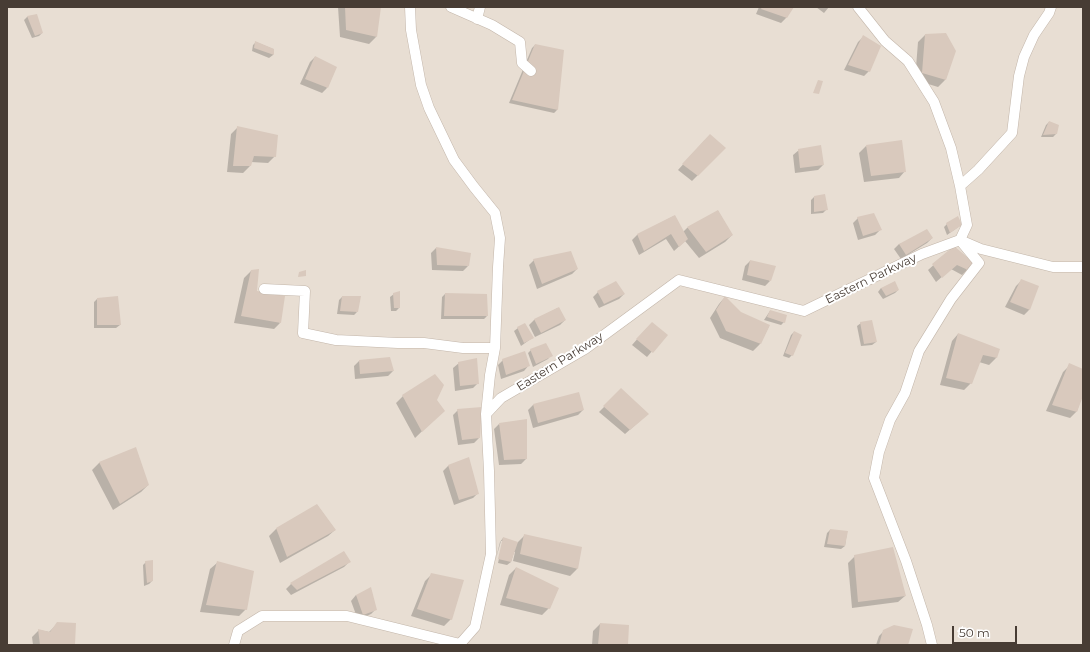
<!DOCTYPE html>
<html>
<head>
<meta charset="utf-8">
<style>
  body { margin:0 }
  #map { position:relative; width:1090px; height:652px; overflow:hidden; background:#f4ede5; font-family:Montserrat,sans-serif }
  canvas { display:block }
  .frame { position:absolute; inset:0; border:8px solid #473c34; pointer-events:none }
  .scale { position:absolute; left:952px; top:626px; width:65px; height:18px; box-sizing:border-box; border:2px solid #473c34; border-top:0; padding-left:5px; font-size:12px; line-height:14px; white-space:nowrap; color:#473c34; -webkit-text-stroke:3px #fff; paint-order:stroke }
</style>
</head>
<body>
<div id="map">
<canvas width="1090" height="652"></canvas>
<div class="frame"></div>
<div class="scale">50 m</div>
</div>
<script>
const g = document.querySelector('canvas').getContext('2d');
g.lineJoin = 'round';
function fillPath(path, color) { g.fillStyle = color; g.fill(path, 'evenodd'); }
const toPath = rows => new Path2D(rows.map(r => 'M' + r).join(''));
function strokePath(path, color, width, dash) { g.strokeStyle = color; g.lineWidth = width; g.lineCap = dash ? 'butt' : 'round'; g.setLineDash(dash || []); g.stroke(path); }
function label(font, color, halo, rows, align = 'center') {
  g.font = font + ' Montserrat,sans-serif'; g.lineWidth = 4; g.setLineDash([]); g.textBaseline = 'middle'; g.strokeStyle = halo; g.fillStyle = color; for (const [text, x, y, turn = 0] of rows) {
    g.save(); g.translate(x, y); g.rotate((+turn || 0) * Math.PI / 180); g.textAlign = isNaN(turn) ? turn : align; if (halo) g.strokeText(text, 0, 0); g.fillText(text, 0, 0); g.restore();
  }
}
fillPath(toPath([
  [7,7,1083,7,1083,645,7,645]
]), '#e8ded3');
fillPath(toPath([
  [338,7,380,7,376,37,369,44,340,37],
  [759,7,793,7,786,18,781,23,756,14],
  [816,7,829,7,824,13],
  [36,15,42,33,39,36,32,38,24,20,27,17],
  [925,35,955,51,945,80,938,87,915,80,918,42],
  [863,37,869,71,864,76,844,70,858,42],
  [256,42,273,49,273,55,269,58,252,51,253,45],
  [535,45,563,51,557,110,554,113,509,103,532,48],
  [315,57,327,88,322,93,300,84,310,62],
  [1049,122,1056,134,1053,137,1041,137,1046,125],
  [238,127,275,156,268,163,251,162,250,166,243,173,227,172,231,134],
  [705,140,725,148,692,181,678,170],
  [866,146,905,171,899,178,864,182,859,153],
  [799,150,823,165,818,170,795,173,793,155],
  [814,197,827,209,823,213,811,214,811,200],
  [718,211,732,235,725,242,699,258,685,241,674,251,666,239,639,255,632,240,637,235,674,216,683,232,687,228],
  [858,218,880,230,875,235,858,240,853,223],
  [947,224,961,225,947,235,944,227],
  [932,238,927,243,901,259,894,249,899,244],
  [954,247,967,270,962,275,951,269,936,282,928,270],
  [436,248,468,266,463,271,432,270,431,253],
  [534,260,577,269,572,274,537,289,529,265],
  [750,261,770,281,765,286,742,280,745,266],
  [251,271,256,291,280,323,274,329,234,323,244,278],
  [1021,281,1037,287,1029,310,1024,315,1005,307,1016,286],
  [881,288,898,290,895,293,883,299,878,292],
  [598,292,624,294,619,299,599,308,593,297],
  [394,294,399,308,396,311,391,311,390,297],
  [445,294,487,316,484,319,441,319,442,297],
  [342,297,357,312,354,315,337,314,339,300],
  [725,297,740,313,769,326,760,344,753,351,720,338,710,318,719,304],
  [97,299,120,325,116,328,94,328,94,302],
  [558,308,565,320,560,325,535,337,529,325,534,320],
  [770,311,784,322,781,325,764,320],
  [861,323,876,342,872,345,861,346,857,326],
  [518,328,532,338,521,346,514,331],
  [647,328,666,335,647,357,632,345],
  [794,332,792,355,789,358,783,356,791,335],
  [958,334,998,350,996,358,989,365,979,362,971,383,964,390,940,385,952,341],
  [531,350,551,355,548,359,533,367,528,353],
  [503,360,529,365,524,371,501,379,498,365],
  [359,361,393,371,388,376,355,379,354,366],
  [459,363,478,383,473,388,455,391,453,368],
  [1070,365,1083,370,1083,393,1077,411,1070,418,1046,411,1063,372],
  [621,390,642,419,625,434,599,412],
  [403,396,436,400,443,411,415,438,396,403],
  [533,405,583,410,578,415,533,428,528,410],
  [458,410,479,438,474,443,458,445,453,415],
  [499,424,526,459,521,464,499,465,494,429],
  [135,449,148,485,141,492,113,510,92,470,99,463],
  [468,459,478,493,473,498,454,505,443,471,448,466],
  [317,505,335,530,328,536,280,563,269,536,276,529],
  [830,530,847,532,845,546,841,549,824,547,827,533],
  [525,535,580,548,577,569,570,576,513,561,515,552,514,552,511,562,507,565,498,563,503,541,501,541,495,562,500,542,503,538,517,543],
  [344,552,349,562,344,567,291,595,286,589,291,584],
  [855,556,905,596,898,602,852,608,848,563],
  [146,562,152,581,149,584,144,586,143,565],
  [217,563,246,609,239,616,200,612,210,569],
  [516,568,549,608,542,615,500,605,509,575],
  [432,574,451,619,444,626,411,616,425,581],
  [356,595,376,609,371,614,358,620,351,601],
  [58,623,74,645,33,645,32,637,39,630,49,632],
  [600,624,627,645,592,645,593,631],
  [884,631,907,645,876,645,879,636]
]), '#0003');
fillPath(toPath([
  [345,7,381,7,377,37,346,30],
  [762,7,794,7,787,18,761,9],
  [37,14,43,33,35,36,27,16],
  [946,33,956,51,946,80,922,73,925,34],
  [863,35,881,46,870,72,848,65],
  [255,41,274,49,274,55,254,48],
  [535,44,564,50,558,110,512,100],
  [315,56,337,67,328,88,305,79],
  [818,80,823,81,819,94,813,93],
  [1049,121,1059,125,1057,134,1043,135],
  [237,126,278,135,276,157,254,156,251,166,233,166],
  [710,134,726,148,698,176,682,164],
  [902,140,906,172,871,176,866,145],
  [821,145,824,165,800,168,798,149],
  [825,194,828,210,814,212,814,196],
  [718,210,733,235,706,252,687,227],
  [874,213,882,230,863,236,857,217],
  [675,215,688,239,679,247,671,234,644,251,637,234],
  [958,216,962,225,950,233,946,223],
  [927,229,933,238,906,255,899,244],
  [954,246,974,263,968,270,957,265,942,278,932,264],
  [436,247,471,253,469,266,437,265],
  [571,251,578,269,542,284,533,259],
  [750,260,776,266,771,281,747,275],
  [259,269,257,291,285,296,281,323,241,316,251,270],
  [306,270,306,276,298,277,299,272],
  [1021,279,1039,286,1030,310,1010,302],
  [616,281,625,294,604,304,597,291],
  [895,281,899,290,886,296,881,288],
  [400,291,400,308,394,308,393,293],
  [445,293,487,294,488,316,444,316],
  [118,296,121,325,97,325,97,298],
  [342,296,361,296,358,312,340,311],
  [725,296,741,312,770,325,761,344,726,331,716,310],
  [559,307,566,320,541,333,534,319],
  [770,310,787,315,785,323,767,317],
  [872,320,877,342,864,344,860,322],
  [652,322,668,335,653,353,636,339],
  [525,323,534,338,524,343,517,327],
  [794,331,802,335,793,356,785,353],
  [958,333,1000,349,997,358,983,355,972,384,946,378],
  [546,343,553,356,536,364,530,349],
  [525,351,530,366,506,375,502,359],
  [390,357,394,371,360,374,359,360],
  [477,358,479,384,460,386,458,362],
  [1069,363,1083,369,1083,396,1077,412,1052,405],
  [435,374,444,385,437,400,445,411,422,432,402,395],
  [621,388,649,414,630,430,603,406],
  [579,392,584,410,538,423,533,404],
  [482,407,480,438,462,440,457,409],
  [527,419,527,459,504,460,499,423],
  [136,447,149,485,120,504,99,462],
  [469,457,479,494,459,500,448,465],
  [317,504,336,530,287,557,276,528],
  [830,529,848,531,845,546,827,544],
  [524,534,582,547,578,569,520,554],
  [503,537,518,542,511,562,498,559],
  [893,547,906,596,858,602,854,555],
  [344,551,351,562,297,590,290,583],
  [153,560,153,581,147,583,145,561],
  [217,561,254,571,247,610,206,605],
  [516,567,559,588,550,609,506,598],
  [431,573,464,580,452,620,417,609],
  [371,587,377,610,363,615,356,595],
  [57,622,76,623,75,645,40,645,38,629,50,632],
  [600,623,629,625,628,645,598,645],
  [894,625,913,629,908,645,879,645,883,630]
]), '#d9c9bd');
const minor = toPath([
  [410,7,411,30,421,85,429,108,454,160,474,187,495,213,500,238,498,267,495,348,490,375,486,414],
  [451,7,492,25,520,42,522,63,531,71],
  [858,7,885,41,908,61,934,102,951,148,960,186],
  [477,19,480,7],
  [264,289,305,291,303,333,336,340,398,343,424,343,463,348,495,348],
  [234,645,238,631,262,616,347,616,460,644,475,627,491,554,489,471,486,414,501,398,585,349,679,280,804,311,922,254,960,240,981,249,1053,267,1083,267],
  [932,645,927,625,906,561,874,478,879,452,890,420,905,393,919,351,951,299,979,263,960,240,967,225,960,186,978,170,1012,133,1019,76,1024,57,1034,35,1049,13,1051,7]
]);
strokePath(minor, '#c3b6aa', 11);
strokePath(minor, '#fff', 10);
label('12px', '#473c34', '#fff', [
  ["Eastern Parkway",871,279,-26],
  ["Eastern Parkway",560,362,-32]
]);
</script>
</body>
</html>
